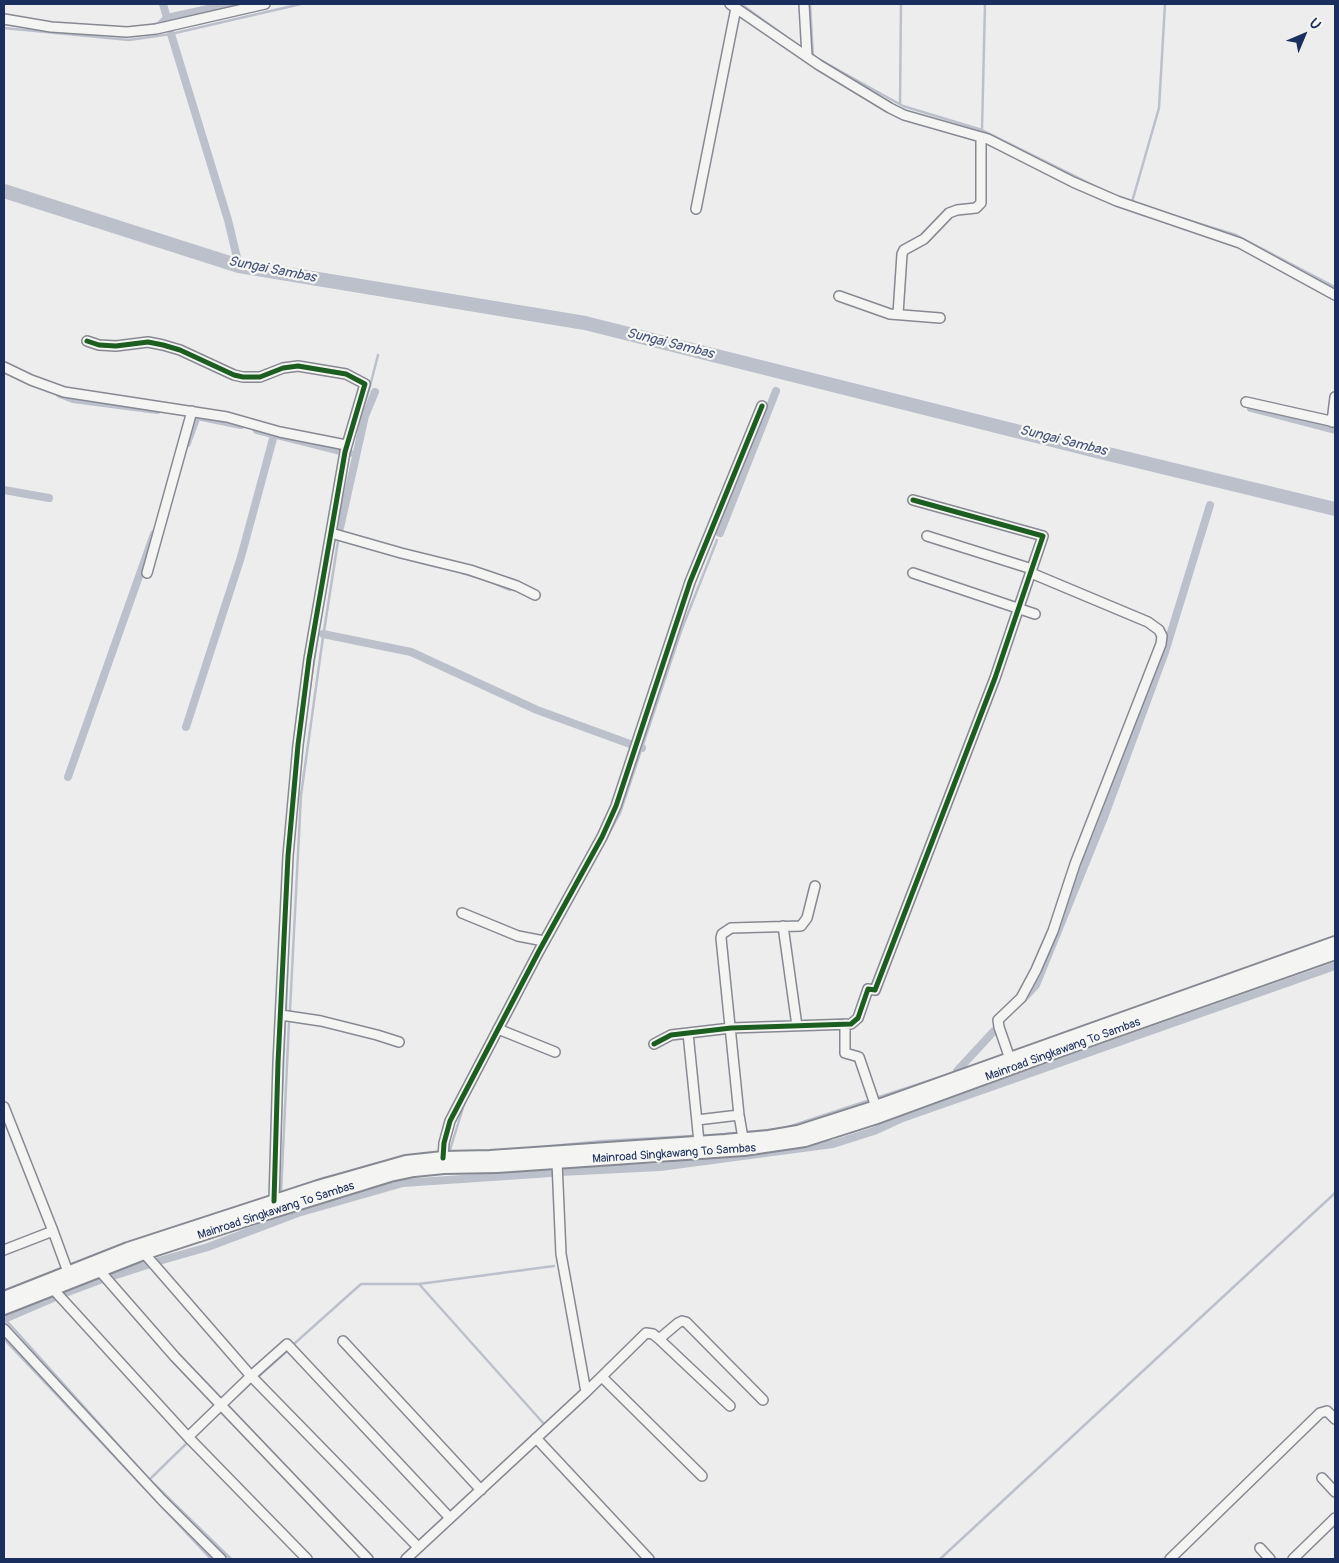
<!DOCTYPE html>
<html>
<head>
<meta charset="utf-8">
<style>
  body { margin:0 }
  #map { position:relative; width:1339px; height:1563px; overflow:hidden; background:#ededed; font-family:Pangolin,sans-serif }
  canvas { display:block }
  .frame { position:absolute; inset:0; border:5px solid #1b2f5e; pointer-events:none }
  .north { position:absolute; left:1279px; top:10px; width:50px; height:50px; -webkit-text-stroke:4px #f6f6f2; paint-order:stroke; rotate:45deg; font-size:14px; font-weight:700; line-height:20px; text-align:center; color:#1b2f5e }
  .north::after { content:''; display:block; margin:auto; width:18px; height:22px; background:#1b2f5e; clip-path:polygon(50% 0,100% 100%,50% 72%,0 100%) }
</style>
</head>
<body>
<div id="map">
<canvas width="1339" height="1563"></canvas>
<div class="frame"></div>
<div class="north">U</div>
</div>
<script>
const g = document.querySelector('canvas').getContext('2d');
g.lineJoin = 'round';
const toPath = rows => new Path2D(rows.map(r => 'M' + r).join(''));
function strokePath(path, color, width, dash) { g.strokeStyle = color; g.lineWidth = width; g.lineCap = dash ? 'butt' : 'round'; g.setLineDash(dash || []); g.stroke(path); }
function label(font, color, halo, rows, align = 'center') {
  g.font = font + ' Pangolin,sans-serif'; g.lineWidth = 4.5; g.setLineDash([]); g.textBaseline = 'middle'; g.strokeStyle = halo; g.fillStyle = color; for (const [text, x, y, turn = 0] of rows) {
    g.save(); g.translate(x, y); g.rotate((+turn || 0) * Math.PI / 180); g.textAlign = isNaN(turn) ? turn : align; if (halo) g.strokeText(text, 0, 0); g.fillText(text, 0, 0); g.restore();
  }
}
strokePath(toPath([
  [741,4,789,39],
  [810,4,813,56,903,106,982,130,1107,192],
  [4,28,129,40,171,34,301,4],
  [900,104,901,4],
  [982,130,985,4],
  [1132,202,1159,108,1165,4],
  [1158,211,1236,235,1335,287],
  [360,416,369,390,378,355],
  [399,557,438,567],
  [462,573,476,577],
  [482,578,510,590],
  [310,687,318,635],
  [606,839,620,813,681,631,717,540],
  [525,986,599,851],
  [286,1009,288,951],
  [290,1010,301,795,322,644,338,541],
  [289,1022,281,1193,324,1178,341,1174],
  [876,1098,965,1069],
  [785,1128,870,1100],
  [748,1132,780,1129],
  [705,1136,736,1133],
  [280,1142,285,1022],
  [542,1147,603,1141,693,1136],
  [449,1153,466,1098],
  [4,1291,60,1269],
  [5,1319,149,1479,231,1559],
  [4,1339,211,1559],
  [295,1343,361,1284,419,1284],
  [259,1376,286,1352],
  [237,1396,250,1384],
  [544,1424,419,1284,554,1266],
  [149,1480,187,1443],
  [940,1559,1335,1193]
]), '#bbc0cb', 2.5);
strokePath(toPath([
  [163,4,167,18],
  [155,27,159,26,167,18,231,4],
  [171,34,228,220,239,266],
  [60,394,73,399,157,410],
  [1251,408,1335,430],
  [257,430,349,453],
  [187,443,197,416,241,425],
  [4,490,49,498],
  [340,528,365,416,375,392],
  [720,533,776,391],
  [323,634,411,652,537,710,630,744],
  [186,727,241,557,274,435],
  [641,748,642,748],
  [68,777,154,534],
  [1023,999,1036,985,1103,820,1165,652,1210,505],
  [957,1071,994,1031],
  [560,1172,660,1167,833,1144,874,1131,900,1119,1335,966],
  [159,1261,208,1247,298,1213,403,1183,551,1173],
  [113,1276,147,1265],
  [65,1293,100,1280],
  [4,1319,53,1298]
]), '#bbc0cb', 8);
strokePath(toPath([
  [4,191,239,266,585,323,1100,452,1335,509]
]), '#bbc0cb', 14);
const minor = toPath([
  [730,4,819,65,890,108,904,115,988,139,1073,182,1117,201,1240,243,1335,295],
  [804,4,807,56],
  [4,19,51,27,127,32,156,29,265,4],
  [696,209,736,8],
  [839,296,890,314,940,318],
  [898,314,902,254,904,250,924,239,949,213,957,210,976,208,981,203,981,137],
  [87,341,99,345,116,346,148,342,163,345,180,350,234,375,243,377,260,377,283,368,298,366,346,374,365,384,345,452,309,659,298,745,288,856,278,1063,274,1201],
  [4,367,31,380,64,392,227,417,280,432,346,445],
  [1246,402,1335,422],
  [1332,422,1335,397],
  [331,533,401,553,470,570,517,586,535,595],
  [927,536,1032,569],
  [147,573,192,411],
  [913,573,1035,614],
  [462,913,518,936,544,941],
  [783,926,797,1026],
  [281,1015,321,1021,377,1035,399,1042],
  [845,1024,845,1053,859,1057,876,1107],
  [498,1029,555,1052],
  [688,1033,699,1142],
  [654,1044,671,1035,731,1028,851,1024,858,1018,868,989,875,990,995,678,1043,536,913,500],
  [1010,1059,999,1027,998,1020,1021,998,1036,970,1053,931,1075,864,1161,644,1162,636,1159,630,1148,622,1031,573],
  [4,1107,53,1231],
  [697,1120,739,1115],
  [743,1138,739,1115,721,938,722,934,731,928,801,926,807,918,815,886],
  [443,1158,444,1143,450,1121,539,951,602,837,616,806,690,582,762,406],
  [557,1162,561,1254,586,1392],
  [4,1250,53,1231,68,1272],
  [144,1253,251,1376,418,1547],
  [99,1270,175,1357,368,1559],
  [53,1289,188,1437,307,1559],
  [4,1329,162,1500,221,1559],
  [659,1339,730,1406],
  [343,1341,481,1490],
  [602,1377,702,1476],
  [188,1437,251,1376,287,1344,450,1518],
  [536,1438,649,1559],
  [1322,1478,1335,1492],
  [1260,1548,1270,1559],
  [406,1559,586,1392,646,1333,653,1334,659,1339,678,1323,682,1321,686,1322,763,1400],
  [1170,1559,1320,1413,1327,1411,1335,1419],
  [1293,1559,1335,1518]
]);
const highway = toPath([
  [4,1298,128,1249,318,1187,406,1162,443,1158,490,1157,725,1141,769,1137,798,1132,876,1107,1335,943],
  [4,1308,144,1253,254,1217,390,1175,414,1170,444,1167,497,1166,744,1149,805,1140,874,1118,1046,1055,1335,953]
]);
strokePath(minor, '#868992', 12);
strokePath(highway, '#868992', 16);
strokePath(minor, '#f4f4f2', 9);
strokePath(highway, '#f4f4f2', 12);
strokePath(toPath([
  [87,341,99,345,116,346,148,342,163,345,180,350,234,375,243,377,260,377,283,368,298,366,346,374,365,384,345,452,309,659,298,745,288,856,278,1063,274,1201],
  [654,1044,671,1035,731,1028,851,1024,858,1018,868,989,875,990,995,678,1043,536,913,500],
  [443,1158,444,1143,450,1121,539,951,602,837,616,806,690,582,762,406]
]), '#1b5e20', 5);
label('12px', '#1b2f5e', '#f6f6f2', [
  ["Mainroad Singkawang To Sambas",1063,1050,-20],
  ["Mainroad Singkawang To Sambas",674,1154,-4],
  ["Mainroad Singkawang To Sambas",276,1211,-18]
]);
label('italic 14px', '#44547a', '#f6f6f2', [
  ["Sungai Sambas",272,270,11],
  ["Sungai Sambas",670,344,14],
  ["Sungai Sambas",1063,441,14]
]);
</script>
</body>
</html>
